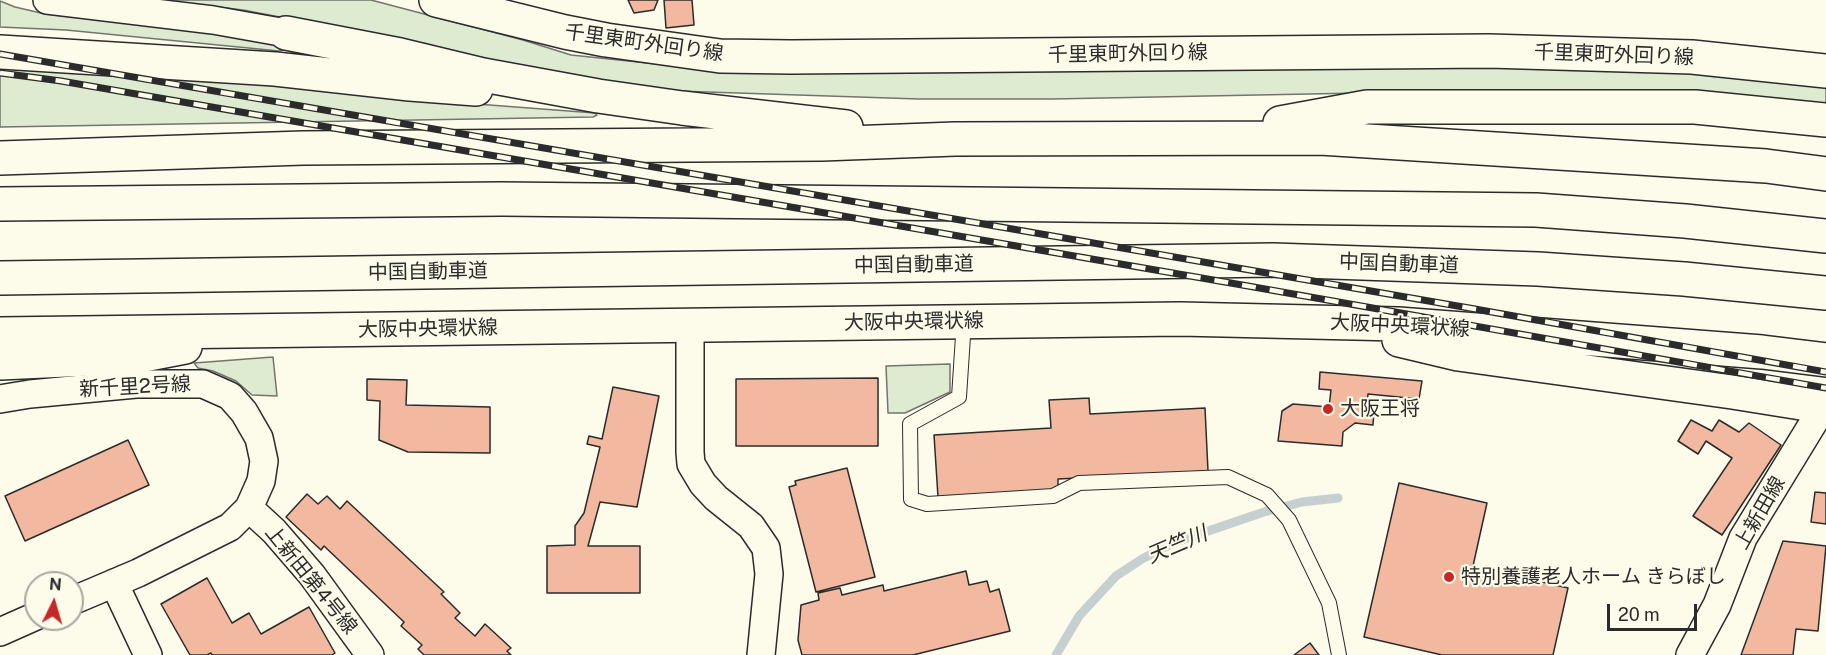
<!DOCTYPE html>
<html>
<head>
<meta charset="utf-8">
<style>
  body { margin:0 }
  #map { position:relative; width:1826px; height:655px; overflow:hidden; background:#fdfbea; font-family:"Public Sans",sans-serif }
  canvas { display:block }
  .north { position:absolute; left:24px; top:571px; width:60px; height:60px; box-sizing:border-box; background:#fdfbea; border:2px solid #a9a89e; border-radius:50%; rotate:5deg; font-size:16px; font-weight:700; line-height:24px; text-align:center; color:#2b2b2b }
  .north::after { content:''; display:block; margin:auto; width:21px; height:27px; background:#c62828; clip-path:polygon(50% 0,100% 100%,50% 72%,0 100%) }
  .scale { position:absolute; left:1607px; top:604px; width:90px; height:27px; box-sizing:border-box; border:3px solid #2b2b2b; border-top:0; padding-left:8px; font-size:18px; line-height:21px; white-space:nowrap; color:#2b2b2b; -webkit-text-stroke:4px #fdfbea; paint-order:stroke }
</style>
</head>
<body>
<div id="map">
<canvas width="1826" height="655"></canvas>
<div class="north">N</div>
<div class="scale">20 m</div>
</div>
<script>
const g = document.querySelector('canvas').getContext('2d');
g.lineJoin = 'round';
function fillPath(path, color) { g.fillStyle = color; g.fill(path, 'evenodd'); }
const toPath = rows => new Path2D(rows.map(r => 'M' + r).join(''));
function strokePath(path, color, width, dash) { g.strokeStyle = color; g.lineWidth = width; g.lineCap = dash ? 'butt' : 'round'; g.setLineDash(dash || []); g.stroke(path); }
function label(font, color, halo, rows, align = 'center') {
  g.font = font + ' "Public Sans","Noto Sans JP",sans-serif'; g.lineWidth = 4.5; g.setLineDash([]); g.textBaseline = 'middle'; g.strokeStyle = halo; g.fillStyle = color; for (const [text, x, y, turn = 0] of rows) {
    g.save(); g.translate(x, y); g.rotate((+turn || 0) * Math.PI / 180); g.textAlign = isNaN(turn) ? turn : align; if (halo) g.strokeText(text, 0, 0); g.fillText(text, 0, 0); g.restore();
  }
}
const green = toPath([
  [161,0,371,0,523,40,571,55,724,71,1531,65,1657,70,1826,85,1826,106,1412,92,1052,99,919,99,677,91,565,78,285,18,243,10,161,0],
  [0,1,15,7,45,14,211,32,275,43,283,48,283,50,279,51,66,30,0,27,0,1],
  [0,64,78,68,450,102,595,113,597,115,593,117,0,127,0,64],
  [273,357,277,396,252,395,236,381,213,371,198,368,194,363,273,357],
  [950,364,950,392,905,413,888,413,886,366,950,364]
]);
fillPath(green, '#deebd1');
strokePath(green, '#74746e', 1.5);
strokePath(toPath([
  [1056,655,1079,616,1116,576,1142,559,1173,543,1264,512,1302,502,1338,498]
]), '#c7d0d0', 9);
const building = toPath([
  [628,0,658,0,654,10,634,13,628,0],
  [664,0,692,0,694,25,666,28,664,0],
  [1320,372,1422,381,1419,399,1368,394,1367,404,1374,411,1373,425,1355,423,1343,432,1342,446,1278,441,1282,411,1293,404,1329,407,1331,390,1319,389,1320,372],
  [878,378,878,446,736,446,736,379,878,378],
  [367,379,407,380,406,405,490,407,490,453,408,452,379,440,380,401,367,400,367,379],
  [613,387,659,396,637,507,600,502,588,546,640,546,640,593,547,593,547,546,575,545,575,526,584,513,600,447,587,444,589,436,602,439,613,387],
  [1089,398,1090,414,1205,408,1208,471,1058,479,1058,490,938,497,934,435,1051,428,1049,400,1089,398],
  [1691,420,1712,431,1719,420,1739,432,1749,423,1781,445,1722,535,1693,516,1732,458,1706,441,1698,454,1678,441,1691,420],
  [128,440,149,485,25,541,5,496,128,440],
  [847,468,875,577,816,592,789,487,796,485,795,481,847,468],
  [1399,483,1487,503,1473,566,1568,588,1553,655,1442,655,1364,637,1399,483],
  [1815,492,1826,493,1826,524,1811,522,1815,492],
  [307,494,318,504,327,496,340,509,347,501,444,592,441,594,460,613,455,618,475,636,485,624,511,648,507,651,511,655,424,655,418,649,422,645,401,626,404,622,324,546,321,550,286,517,307,494],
  [1783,541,1826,546,1818,631,1796,629,1793,655,1741,655,1783,541],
  [966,571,969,585,987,581,990,592,999,589,1010,631,913,655,802,655,798,640,801,605,819,600,818,593,840,588,842,595,883,585,884,591,966,571],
  [207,578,232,623,249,613,261,634,309,607,335,653,332,655,212,655,211,653,207,655,190,655,161,604,207,578],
  [1310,643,1319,655,1294,655,1310,643]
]);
fillPath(building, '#f2b8a0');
strokePath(building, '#2b2b2b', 1.5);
const lane = toPath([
  [964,321,959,397,910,424,911,499,927,504,1053,496,1079,483,1228,477,1267,495,1289,520,1329,603,1339,655]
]);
const street = toPath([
  [47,0,213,20,286,33],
  [690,326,690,452,691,464,703,484,716,498,751,526,766,548,769,574,761,655],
  [0,399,30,394,136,384,203,384,230,396,244,412,259,438,264,461,261,481,249,508,230,527,138,573,72,601],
  [249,508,274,531,312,575,370,655],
  [114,583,148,655],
  [0,632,36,616],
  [1690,655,1717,605,1743,538,1823,407]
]);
const secondary = toPath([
  [436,0,565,32,606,40,720,56,791,57,1489,51,1692,57,1826,71]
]);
const primary = toPath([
  [286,33,400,55,483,75,598,96,682,108,846,127],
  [0,52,275,69,410,84,476,89],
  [1280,123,1367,107,1695,107,1826,120],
  [0,158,303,148,822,144,955,139,1320,138,1766,166,1826,174],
  [0,334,1180,319,1398,324,1762,352,1826,360],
  [1399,340,1458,354,1732,392,1826,407],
  [0,363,133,357,185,347]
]);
const highway = toPath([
  [0,204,502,199,1536,210,1685,221,1826,236],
  [0,278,1273,260,1538,269,1684,279,1826,293]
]);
strokePath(lane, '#2b2b2b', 16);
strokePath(street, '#2b2b2b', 30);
strokePath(secondary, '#2b2b2b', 36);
strokePath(primary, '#2b2b2b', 36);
strokePath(highway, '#2b2b2b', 36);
strokePath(lane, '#fdfbea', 14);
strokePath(street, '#fdfbea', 27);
strokePath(secondary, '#fdfbea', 33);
strokePath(primary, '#fdfbea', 33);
strokePath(highway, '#fdfbea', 33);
const rail = toPath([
  [0,54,1475,309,1826,372],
  [0,73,61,81,1248,286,1826,388]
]);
strokePath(rail, '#2b2b2b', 7);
strokePath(rail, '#fdfbea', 4.5, [14]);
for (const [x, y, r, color] of [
  [1328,409,6,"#c62828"],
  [1449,577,6,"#c62828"]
]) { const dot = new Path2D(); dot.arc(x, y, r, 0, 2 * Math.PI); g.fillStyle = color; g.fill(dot); strokePath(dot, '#fdfbea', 2); }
label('20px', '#2b2b2b', '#fdfbea', [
  ["千里東町外回り線",644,43,8],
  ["千里東町外回り線",1128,54,-1],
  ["千里東町外回り線",1614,55,2],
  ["中国自動車道",1399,264,2],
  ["中国自動車道",914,265,-1],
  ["中国自動車道",428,272,-1],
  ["大阪中央環状線",914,322,-1],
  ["大阪中央環状線",1400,326,3],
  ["大阪中央環状線",428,329,-1],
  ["新千里2号線",135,387,-3],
  ["上新田線",1760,513,-60],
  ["上新田第4号線",311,580,51]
]);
label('20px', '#2b2b2b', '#fdfbea', [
  ["大阪王将",1340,409],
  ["特別養護老人ホーム きらぼし",1461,577]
], 'left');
label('italic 21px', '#2b2b2b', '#fdfbea', [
  ["天竺川",1177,545,-23]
]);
</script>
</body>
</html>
